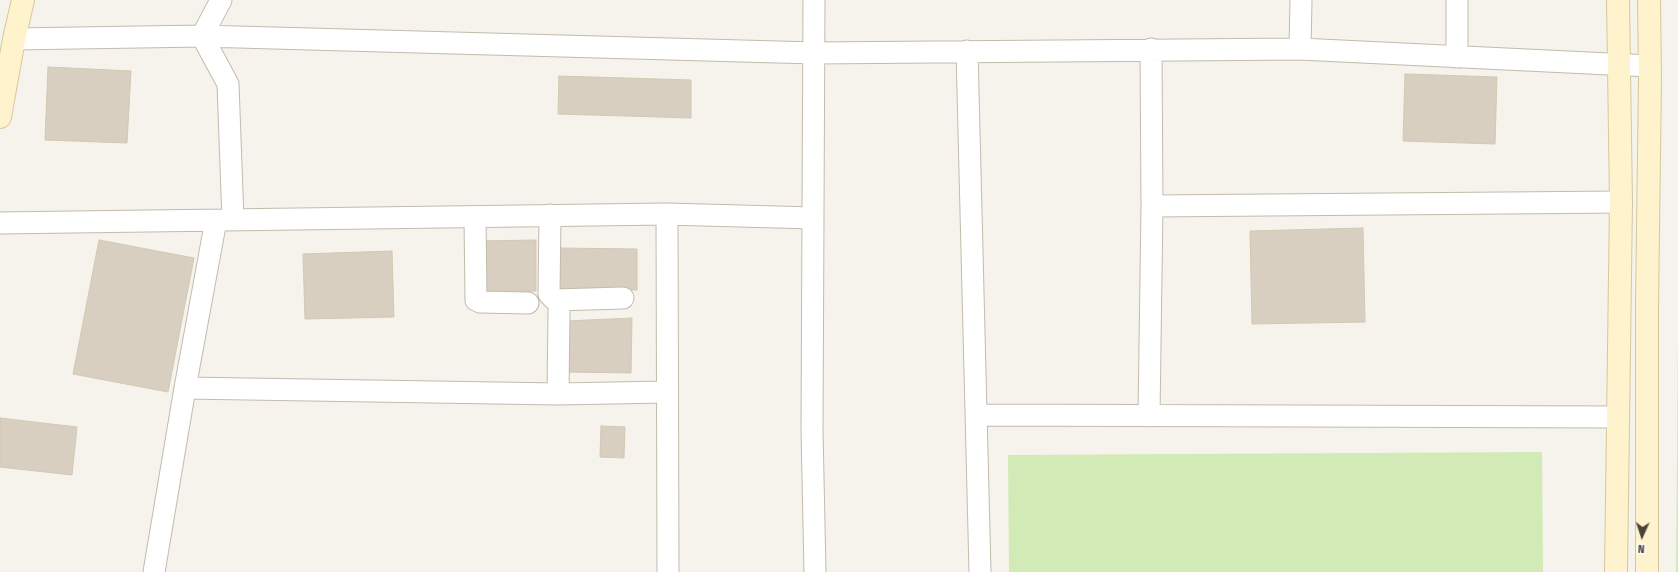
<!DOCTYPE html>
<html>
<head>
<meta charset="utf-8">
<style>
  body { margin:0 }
  #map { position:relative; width:1678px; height:572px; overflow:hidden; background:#f6f3ec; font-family:"Fira Sans Condensed",sans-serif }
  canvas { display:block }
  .north { position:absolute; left:1622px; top:516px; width:40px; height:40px; -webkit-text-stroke:3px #fff; paint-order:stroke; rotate:183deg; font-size:11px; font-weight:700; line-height:16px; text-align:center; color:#4b4439 }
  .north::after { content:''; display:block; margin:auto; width:14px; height:18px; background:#4b4439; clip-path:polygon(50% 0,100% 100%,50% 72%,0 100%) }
</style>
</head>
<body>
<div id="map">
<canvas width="1678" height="572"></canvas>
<div class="north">N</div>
</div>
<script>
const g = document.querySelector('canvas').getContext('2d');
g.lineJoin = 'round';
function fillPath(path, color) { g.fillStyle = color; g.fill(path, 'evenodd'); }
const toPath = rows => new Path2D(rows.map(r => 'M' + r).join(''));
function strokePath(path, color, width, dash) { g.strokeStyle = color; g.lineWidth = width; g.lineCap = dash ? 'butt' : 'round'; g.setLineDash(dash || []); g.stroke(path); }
fillPath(toPath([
  [1678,325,1678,572,1676,572],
  [1542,452,1543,572,1009,572,1008,455]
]), '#d2eab5');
const building = toPath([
  [48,67,131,71,127,143,45,140,48,67],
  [1405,74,1497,77,1495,144,1403,141,1405,74],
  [559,76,691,80,691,118,558,114,559,76],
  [1363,228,1365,322,1252,324,1250,231,1363,228],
  [99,240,194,258,168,392,73,374,99,240],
  [536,240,536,291,481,292,480,241,536,240],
  [556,248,637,249,637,290,556,290,556,248],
  [392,251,394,317,305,319,303,254,392,251],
  [632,318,631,373,565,372,566,321,632,318],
  [0,418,77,427,72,475,0,467,0,418],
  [601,426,625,427,624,458,600,457,601,426]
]);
fillPath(building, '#d8cfc1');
strokePath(building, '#d3c7b4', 1);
const street = toPath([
  [221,0,202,36,228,84,233,220],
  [814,0,812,430,815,572],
  [1457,0,1457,57],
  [14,39,202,36,814,53,1300,49,1650,66],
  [1300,49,1301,0],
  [967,51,980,572],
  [1152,206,1621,202],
  [667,214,668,572],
  [550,215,549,294,555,300,623,298],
  [475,217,476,300,480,302,528,303],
  [0,223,667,214,813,218],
  [185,388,558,394,666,392],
  [558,394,559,310],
  [978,415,1618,417],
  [1149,416,1152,206,1151,49],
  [154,572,185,388,216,220]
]);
const secondary = toPath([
  [0,117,14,39,23,0],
  [1616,572,1621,202,1618,0],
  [1647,572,1647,305,1650,79,1649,0]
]);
strokePath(street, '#c2bbae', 23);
strokePath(secondary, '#d6c79b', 24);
strokePath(street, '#fff', 21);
strokePath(secondary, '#fff3cd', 22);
</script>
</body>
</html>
